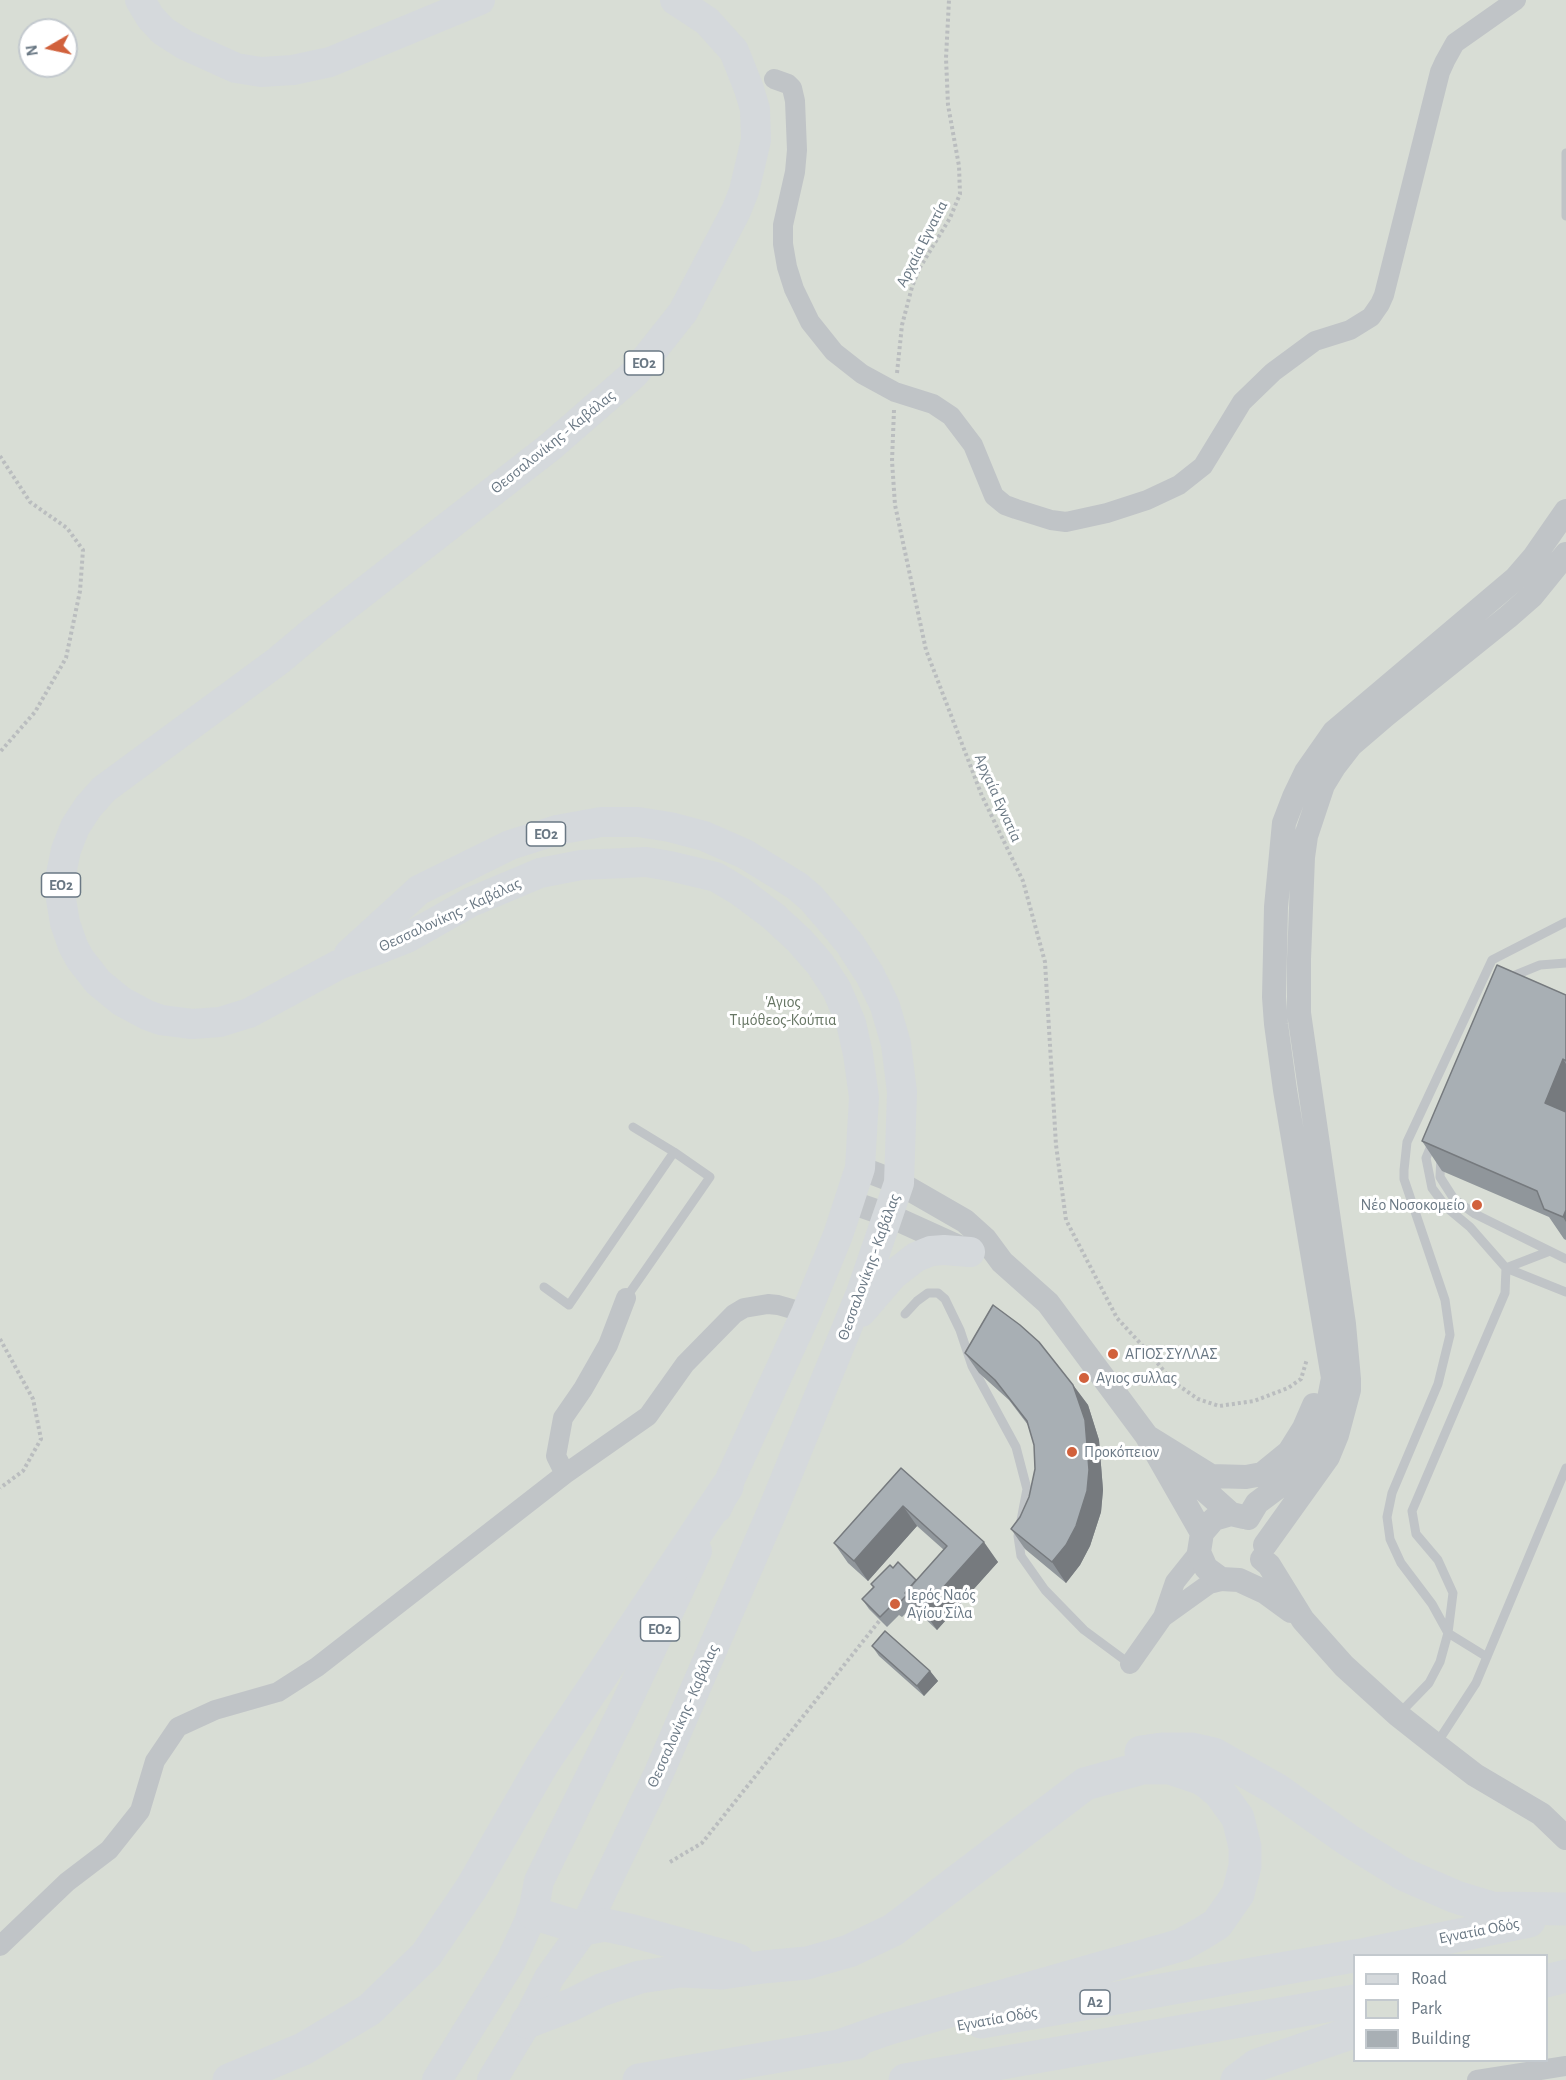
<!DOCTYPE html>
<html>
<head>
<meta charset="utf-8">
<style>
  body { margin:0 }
  #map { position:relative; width:1566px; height:2080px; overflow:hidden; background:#f8f8f6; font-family:"Alegreya Sans",sans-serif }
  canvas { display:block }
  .legend { position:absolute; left:1353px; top:1954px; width:195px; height:108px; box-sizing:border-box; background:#fff; border:2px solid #c3c9ce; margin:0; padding:8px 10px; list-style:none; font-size:18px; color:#6a7884 }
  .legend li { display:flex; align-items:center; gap:12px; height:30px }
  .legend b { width:30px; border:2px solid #c3c9ce }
  .north { position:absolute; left:18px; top:18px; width:60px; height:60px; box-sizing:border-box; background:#fff; border:2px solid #c3c9ce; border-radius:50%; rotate:261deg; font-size:16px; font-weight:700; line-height:24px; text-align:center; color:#6a7884 }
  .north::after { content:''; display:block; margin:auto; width:21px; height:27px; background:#d1613c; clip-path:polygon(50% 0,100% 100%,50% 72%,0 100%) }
</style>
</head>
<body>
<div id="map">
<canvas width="1566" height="2080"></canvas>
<ul class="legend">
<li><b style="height:8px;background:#d5d9dc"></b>Road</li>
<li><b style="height:16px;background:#d8ddd5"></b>Park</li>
<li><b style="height:16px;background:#a8afb4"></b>Building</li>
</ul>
<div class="north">N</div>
</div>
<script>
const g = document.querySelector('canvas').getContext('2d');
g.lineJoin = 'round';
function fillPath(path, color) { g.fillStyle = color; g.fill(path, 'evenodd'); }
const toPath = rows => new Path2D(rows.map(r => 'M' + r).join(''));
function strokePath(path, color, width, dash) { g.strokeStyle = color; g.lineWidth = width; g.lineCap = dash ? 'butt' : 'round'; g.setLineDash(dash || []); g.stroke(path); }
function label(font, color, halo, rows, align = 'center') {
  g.font = font + ' "Alegreya Sans",sans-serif'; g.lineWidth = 6; g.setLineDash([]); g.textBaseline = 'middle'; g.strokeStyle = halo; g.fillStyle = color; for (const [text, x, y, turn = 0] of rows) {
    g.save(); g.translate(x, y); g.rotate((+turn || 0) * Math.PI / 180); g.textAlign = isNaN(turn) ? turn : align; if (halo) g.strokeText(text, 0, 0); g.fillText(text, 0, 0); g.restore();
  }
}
fillPath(toPath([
  [0,0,1566,0,1566,2080,0,2080],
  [30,30,66,30,66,66,30,66],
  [1354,1956,1546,1956,1546,2060,1354,2060]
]), '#d8ddd5');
strokePath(toPath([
  [897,373,902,325,912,287,919,269,950,218,960,194,959,166,948,105,946,58,949,0],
  [894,410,892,461,895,505,926,650,982,796,1023,881,1045,962,1056,1145,1066,1220,1117,1318,1151,1355,1172,1381,1198,1399,1219,1406,1254,1401,1288,1388,1301,1379,1307,1359],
  [0,456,30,502,67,528,83,550,80,591,66,658,35,712,0,752],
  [0,1339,33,1399,41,1439,23,1471,0,1488],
  [670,1862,702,1843,880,1620]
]), '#babdbf', 4, [3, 3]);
strokePath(toPath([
  [1566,153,1566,216],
  [1508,978,1540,965,1566,963],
  [633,1127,674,1152],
  [1441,1156,1440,1177,1454,1199,1475,1214,1566,1259],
  [1550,1251,1506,1268,1566,1292],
  [544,1287,569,1305,674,1152,710,1177,626,1298],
  [905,1314,917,1301,928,1293,938,1293,945,1299,960,1330,972,1366,1016,1447,1027,1489,1018,1536,1021,1556,1045,1590,1084,1630,1130,1664],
  [1487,1657,1448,1633,1432,1604,1401,1563,1390,1539,1387,1517,1392,1493,1438,1384,1450,1335,1445,1300,1404,1179,1404,1170,1407,1142,1492,960,1566,922],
  [1399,1714,1429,1683,1440,1662,1448,1633,1453,1593,1438,1560,1416,1534,1412,1511,1505,1293,1506,1268,1470,1227,1446,1207,1432,1188,1426,1158,1433,1141],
  [1437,1743,1476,1683,1566,1468]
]), '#c0c4c7', 9);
strokePath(toPath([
  [774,79,788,84,792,88,795,101,797,150,795,172,783,225,783,244,787,267,794,289,810,322,834,352,862,374,895,392,933,404,951,416,973,445,994,496,1005,505,1016,509,1051,520,1066,522,1107,513,1147,500,1179,485,1203,466,1242,402,1273,372,1315,341,1350,330,1371,317,1380,304,1384,295,1440,72,1445,61,1455,43,1516,0],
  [626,1298,608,1345,583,1389,563,1418,556,1456,565,1474,648,1416,685,1364,734,1314,744,1308,768,1304,778,1305,806,1313],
  [1163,1617,1209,1584,1229,1579],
  [1130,1664,1163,1617,1175,1582,1199,1552],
  [0,1946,67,1882,109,1850,140,1811,155,1761,178,1727,215,1710,278,1692,317,1667,565,1474],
  [1477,2080,1566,2066]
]), '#c0c4c7', 20);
strokePath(toPath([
  [860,1168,899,1183,965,1221,985,1239,1002,1262,1048,1303,1146,1435,1202,1533],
  [850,1202,888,1215,963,1249],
  [1148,1437,1211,1476,1246,1477,1262,1474,1289,1452,1304,1428,1314,1405],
  [1185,1467,1202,1488,1231,1514,1244,1517],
  [1231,1514,1214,1519,1202,1533,1199,1552,1206,1568,1221,1579,1239,1580,1265,1592,1291,1611],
  [1248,1518,1257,1503,1289,1479,1312,1449,1325,1419,1333,1378,1285,1090,1276,1024,1274,997,1276,907,1284,823,1294,797,1306,772,1334,732,1515,579,1534,557,1566,511],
  [1265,1545,1328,1457,1337,1435,1349,1390,1349,1379,1344,1324,1299,1013,1299,959,1303,857,1306,836,1323,785,1334,767,1351,745,1386,715,1508,617,1532,596,1566,554],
  [1262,1559,1269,1565,1303,1620,1344,1666,1398,1715,1436,1745,1475,1775,1541,1814,1566,1838]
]), '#c0c4c7', 24);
strokePath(toPath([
  [140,0,150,17,163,31,185,45,236,68,261,72,293,70,330,62,480,0],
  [675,0,707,21,734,51,749,89,755,109,756,140,744,191,736,211,683,312,634,374,550,447,315,630,278,661,104,789,88,807,75,827,66,850,61,874,61,899,65,923,73,946,80,959,98,982,121,1001,147,1015,161,1020,192,1024,220,1022,249,1013,338,965,407,938,471,902,540,873,581,865,646,862,670,866,716,877,741,892,773,916,799,940,820,964,837,990,851,1023,858,1054,864,1097,860,1168,838,1235,806,1313,717,1508],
  [349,954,419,890,510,845,557,830,601,822,638,822,670,827,704,836,745,854,797,886,811,898,830,920,850,944,870,975,885,1006,896,1044,902,1092,899,1183,861,1293,774,1507,658,1775,584,1929,549,1978,527,2022,492,2080],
  [861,1312,893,1275,916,1257,931,1251,944,1250,970,1252],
  [437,2080,511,1961,533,1913,539,1881,623,1710,697,1551]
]), '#d5d9dc', 30);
strokePath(toPath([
  [1141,1752,1162,1749,1192,1749,1214,1754,1276,1789,1348,1840,1403,1874,1456,1897,1492,1908,1566,1909],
  [533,1913,584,1929,605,1925,629,1930,738,1960],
  [1357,1956,1529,1921],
  [1546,1981,1566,1976],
  [527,2022,571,2005,601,1990,640,1977,681,1971,722,1973,763,1967,807,1963,849,1951,893,1930,1085,1784,1142,1768,1170,1768,1200,1778,1208,1783,1220,1793,1238,1818,1245,1847,1245,1866,1238,1894,1217,1924,1201,1934,1181,1945,887,2029,836,2047],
  [981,2022,1354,1956],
  [229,2080,303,2049,369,2010,426,1955,472,1887,542,1765,727,1487],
  [639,2080,856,2043],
  [905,2080,1354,2001],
  [1237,2080,1257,2065,1354,2032]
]), '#d5d9dc', 33);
fillPath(toPath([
  [1566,995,1566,1240,1564,1239,1549,1217,1442,1171,1422,1141],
  [965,1353,1073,1385,1088,1405,1099,1440,1103,1490,1101,1512,1090,1546,1080,1565,1066,1583,1025,1549,1011,1529,1020,1517,1029,1497,1035,1469,1034,1445,1028,1425,1009,1400,979,1373],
  [901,1468,998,1562,937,1630,919,1613,914,1605,902,1617,899,1615,887,1627,869,1609,862,1599,873,1587,871,1584,916,1581,944,1550,917,1526,868,1581,848,1563,834,1543],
  [872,1646,930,1671,938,1681,924,1696,879,1656]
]), '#90969b');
fillPath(toPath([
  [1563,1059,1566,1064,1566,1133,1545,1103],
  [1566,1210,1566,1222,1563,1217],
  [1073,1385,1088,1405,1099,1440,1103,1490,1101,1512,1090,1546,1080,1565,1066,1583,1052,1562],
  [903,1506,917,1526,868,1581,854,1561],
  [984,1542,998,1562,937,1630,923,1610],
  [930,1671,938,1681,924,1696,917,1686]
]), '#767a7e');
const building = toPath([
  [1497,965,1566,995,1566,1061,1563,1059,1545,1103,1566,1112,1566,1210,1563,1217,1544,1209,1537,1191,1422,1141,1497,965],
  [993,1305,1020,1325,1039,1342,1073,1385,1085,1420,1089,1470,1087,1491,1076,1526,1066,1545,1052,1562,1011,1529,1020,1517,1029,1497,1035,1469,1034,1445,1027,1421,995,1380,965,1353,993,1305],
  [901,1468,984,1542,923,1610,905,1593,947,1546,903,1506,854,1561,834,1543,901,1468],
  [898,1562,916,1580,905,1593,907,1595,895,1607,892,1605,880,1617,862,1599,874,1587,871,1584,890,1565,893,1568,898,1562],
  [885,1631,930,1671,917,1686,872,1646,885,1631]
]);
fillPath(building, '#a8afb4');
strokePath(building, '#767a7e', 1.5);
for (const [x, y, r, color] of [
  [1477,1205,6,"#d1613c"],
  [1113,1354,6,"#d1613c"],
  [1084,1378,6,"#d1613c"],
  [1072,1452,6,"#d1613c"],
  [895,1604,6,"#d1613c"]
]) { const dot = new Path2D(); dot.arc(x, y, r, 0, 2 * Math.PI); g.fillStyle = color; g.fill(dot); strokePath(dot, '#fff', 2); }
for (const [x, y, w] of [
  [644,363,39],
  [546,834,39],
  [61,885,39],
  [660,1629,39],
  [1095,2002,30]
]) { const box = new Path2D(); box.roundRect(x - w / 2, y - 12, w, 24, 4.5); g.fillStyle = '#fff'; g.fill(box); strokePath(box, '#6a7884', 1.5); }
label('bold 15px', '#6a7884', null, [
  ["ΕΟ2",644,363],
  ["ΕΟ2",546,834],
  ["ΕΟ2",61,885],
  ["ΕΟ2",660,1629],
  ["Α2",1095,2002]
]);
label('16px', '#6a7884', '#fff', [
  ["Αρχαία Εγνατία",922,244,-63],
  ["Θεσσαλονίκης - Καβάλας",553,442,-39],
  ["Αρχαία Εγνατία",998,798,66],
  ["Θεσσαλονίκης - Καβάλας",450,915,-25],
  ["Θεσσαλονίκης - Καβάλας",869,1267,-70],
  ["Θεσσαλονίκης - Καβάλας",683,1716,-66],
  ["Εγνατία Οδός",1479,1931,-11],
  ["Εγνατία Οδός",997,2019,-10]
]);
label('16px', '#677664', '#fff', [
  ["'Αγιος",783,1002],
  ["Τιμόθεος-Κούπια",783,1020]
]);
label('16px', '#6a7884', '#fff', [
  ["Νέο Νοσοκομείο",1465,1205,"right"],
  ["ΑΓΙΟΣ ΣΥΛΛΑΣ",1125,1354],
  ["Αγιος συλλας",1096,1378],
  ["Προκόπειον",1084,1452],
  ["Ιερός Ναός",907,1595],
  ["Αγίου Σίλα",907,1613]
], 'left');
</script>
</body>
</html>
